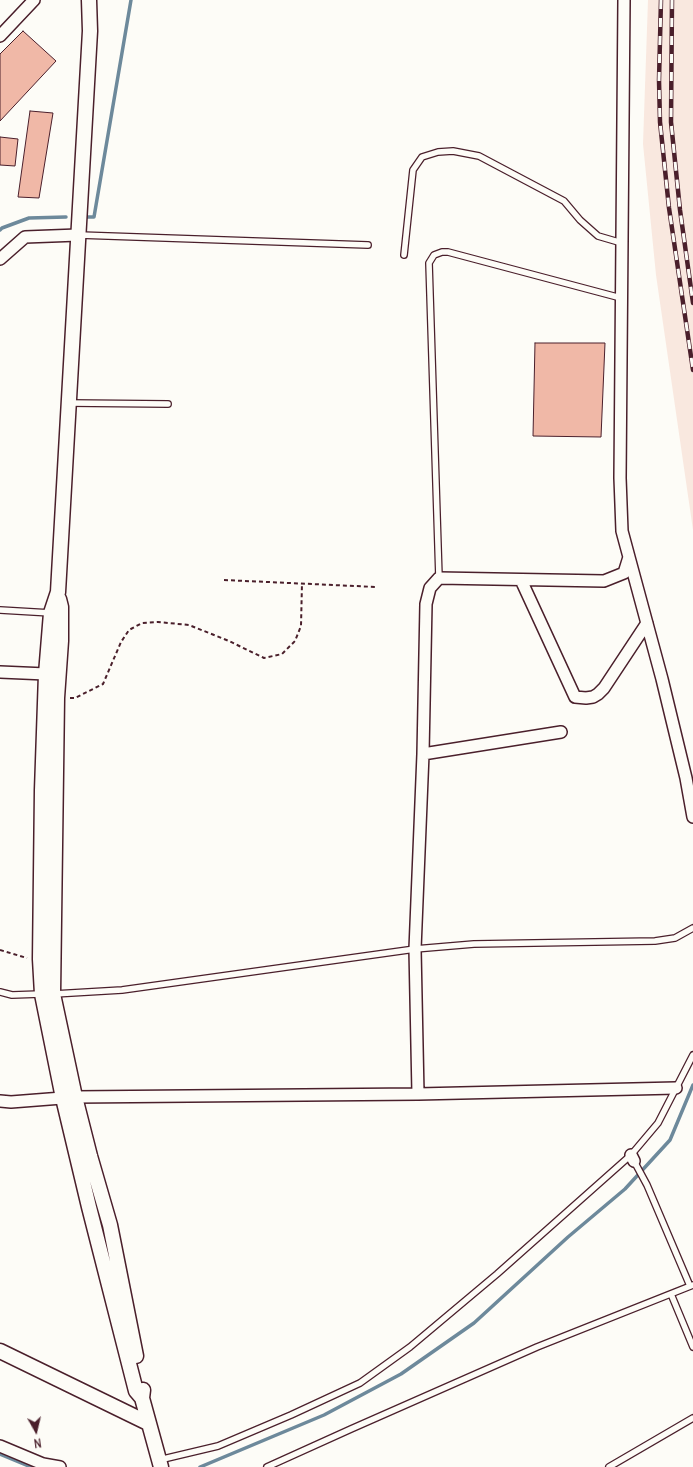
<!DOCTYPE html>
<html>
<head>
<meta charset="utf-8">
<style>
  body { margin:0 }
  #map { position:relative; width:693px; height:1467px; overflow:hidden; background:#fdfcf7; font-family:Delius,sans-serif }
  canvas { display:block }
  .north { position:absolute; left:16px; top:1411px; width:40px; height:40px; -webkit-text-stroke:3px #fdfcf7; paint-order:stroke; rotate:172deg; font-size:11px; font-weight:700; line-height:16px; text-align:center; color:#4a1f2b }
  .north::after { content:''; display:block; margin:auto; width:14px; height:18px; background:#4a1f2b; clip-path:polygon(50% 0,100% 100%,50% 72%,0 100%) }
</style>
</head>
<body>
<div id="map">
<canvas width="693" height="1467"></canvas>
<div class="north">N</div>
</div>
<script>
const g = document.querySelector('canvas').getContext('2d');
g.lineJoin = 'round';
function fillPath(path, color) { g.fillStyle = color; g.fill(path, 'evenodd'); }
const toPath = rows => new Path2D(rows.map(r => 'M' + r).join(''));
function strokePath(path, color, width, dash) { g.strokeStyle = color; g.lineWidth = width; g.lineCap = dash ? 'butt' : 'round'; g.setLineDash(dash || []); g.stroke(path); }
fillPath(toPath([
  [648,0,693,0,693,530,656,275,643,144]
]), '#f9e8df');
strokePath(toPath([
  [85,217,94,217,131,0],
  [0,230,2,228,29,218,66,217],
  [0,1454,31,1467],
  [200,1467,324,1415,401,1374,474,1323,568,1237,625,1189,670,1140,693,1085]
]), '#6d899b', 3.5);
const building = toPath([
  [23,31,56,61,0,121,0,54,23,31],
  [30,111,53,113,39,198,18,197,30,111],
  [0,137,18,139,15,166,0,165,0,137],
  [535,343,605,343,601,437,533,436,535,343]
]);
fillPath(building, '#f0b8a7');
strokePath(building, '#4a1f2b', 1);
const service = toPath([
  [79,235,368,245],
  [404,255,413,170,422,157,438,152,453,151,479,156,564,201,580,220,598,236,622,243],
  [69,403,168,404],
  [439,578,429,263,434,255,442,252,448,252,621,298],
  [0,610,51,613],
  [0,992,12,995,41,994],
  [54,994,122,990,415,949,474,944,655,941,675,938,693,928],
  [634,1161,647,1185,690,1286],
  [671,1294,693,1347],
  [159,1460,218,1446,291,1415,360,1383,410,1347,497,1274,631,1155,658,1123,693,1055],
  [267,1467,351,1429,537,1347,693,1285],
  [609,1467,693,1418]
]);
const minor = toPath([
  [0,36,34,0],
  [0,259,25,237,78,235],
  [629,557,662,679,686,778,693,817],
  [521,580,575,697,586,698,593,697,598,694,604,688,647,623],
  [0,672,46,674],
  [423,754,561,732],
  [418,1094,415,949,423,754,426,604,430,588,439,578,604,581,624,573,629,557,622,531,620,478,624,0],
  [0,1101,11,1102,75,1097,418,1094,676,1088],
  [631,1155,634,1161],
  [0,1446,43,1464,60,1467]
]);
const tertiary = toPath([
  [89,0,90,31,58,592,51,613,46,674,42,790,40,959,42,994,63,1098,89,1207,136,1391,142,1398],
  [59,599,61,607,61,641,57,698,53,994,75,1097,90,1156,110,1225,136,1356],
  [0,1351,148,1423],
  [143,1390,142,1398,161,1467]
]);
strokePath(service, '#4a1f2b', 8);
strokePath(minor, '#4a1f2b', 14);
strokePath(tertiary, '#4a1f2b', 17);
strokePath(toPath([
  [224,580,376,587],
  [70,698,75,698,103,684,121,642,129,630,142,623,158,622,189,625,229,641,264,658,282,654,295,641,301,626,302,583],
  [0,950,27,958]
]), '#4a1f2b', 2, [4, 3]);
strokePath(service, '#fdfcf7', 5.5);
strokePath(minor, '#fdfcf7', 11);
strokePath(tertiary, '#fdfcf7', 14);
const rail = toPath([
  [661,0,659,80,660,122,669,208,693,370],
  [672,0,671,122,680,210,693,303]
]);
strokePath(rail, '#4a1f2b', 4.5);
strokePath(rail, '#fdfcf7', 3, [9]);
</script>
</body>
</html>
